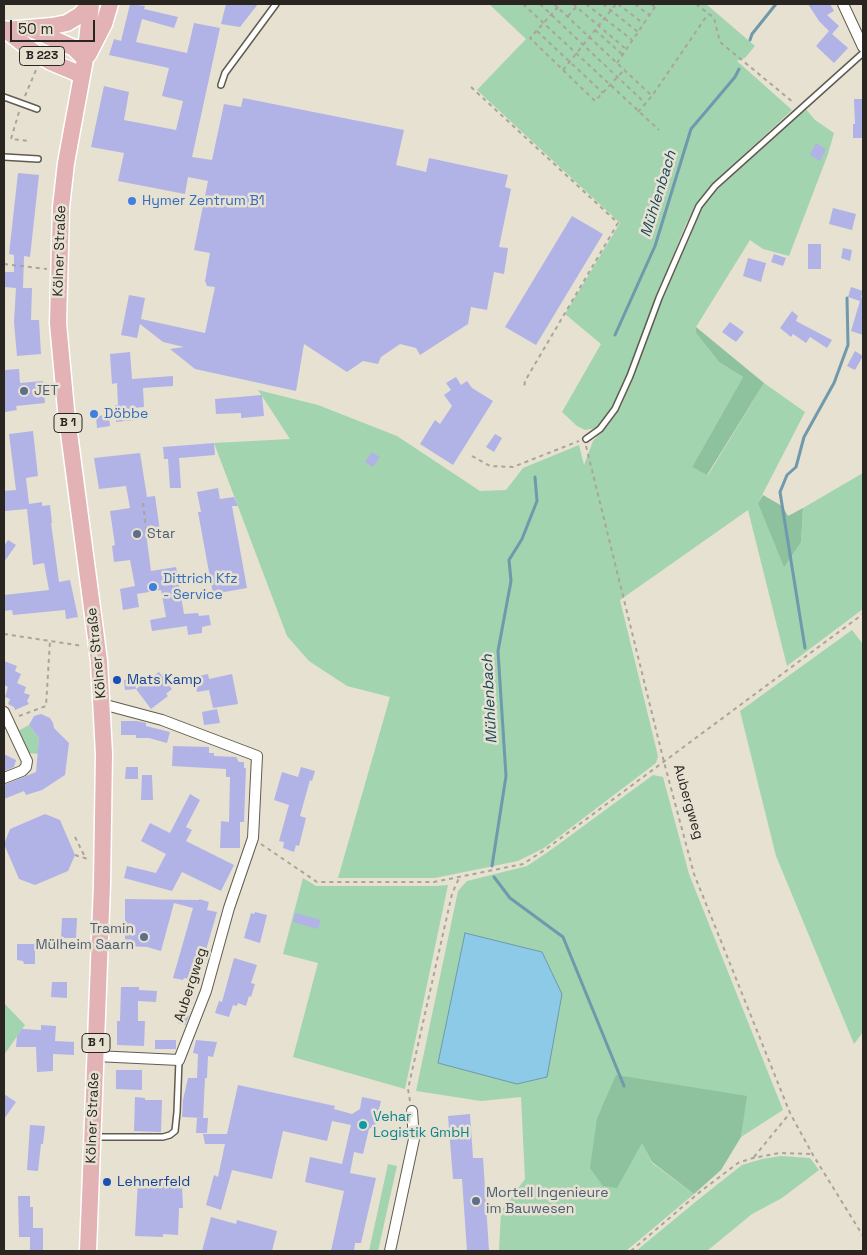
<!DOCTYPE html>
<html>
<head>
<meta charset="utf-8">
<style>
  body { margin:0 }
  #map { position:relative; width:867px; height:1255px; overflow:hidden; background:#e6e1d1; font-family:"Space Grotesk",sans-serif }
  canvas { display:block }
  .frame { position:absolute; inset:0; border:5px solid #292621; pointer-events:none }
  .scale { position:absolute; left:10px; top:20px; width:85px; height:22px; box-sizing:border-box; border:2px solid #292621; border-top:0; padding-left:6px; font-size:15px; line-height:18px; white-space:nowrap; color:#292621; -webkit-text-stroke:4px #e6e1d1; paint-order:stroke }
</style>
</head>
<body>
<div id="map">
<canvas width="867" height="1255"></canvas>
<div class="frame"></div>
<div class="scale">50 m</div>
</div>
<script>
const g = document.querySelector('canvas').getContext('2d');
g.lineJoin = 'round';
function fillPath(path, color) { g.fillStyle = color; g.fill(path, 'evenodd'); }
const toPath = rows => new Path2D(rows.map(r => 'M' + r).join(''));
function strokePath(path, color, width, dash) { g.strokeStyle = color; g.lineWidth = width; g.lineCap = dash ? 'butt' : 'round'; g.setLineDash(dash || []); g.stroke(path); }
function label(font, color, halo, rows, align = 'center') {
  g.font = font + ' "Space Grotesk",sans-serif'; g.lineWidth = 5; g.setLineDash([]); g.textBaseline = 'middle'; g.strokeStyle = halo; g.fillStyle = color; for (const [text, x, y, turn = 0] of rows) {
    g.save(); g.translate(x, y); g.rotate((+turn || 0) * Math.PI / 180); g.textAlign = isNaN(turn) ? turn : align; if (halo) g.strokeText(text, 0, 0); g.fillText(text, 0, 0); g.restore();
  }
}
fillPath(toPath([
  [489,4,706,4,755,46,745,58,737,61,792,110,714,182,698,202,685,226,655,301,627,375,612,407,597,428,585,430,577,426,562,412,601,344,565,314,620,223,477,90,526,39],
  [805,108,815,120,834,133,828,154,789,256,763,249,750,240,696,327,696,333,719,362,743,377,692,467,708,475,764,383,805,412,758,503,801,542,803,508,863,473,863,609,787,666,748,510,620,600,658,756,656,763,544,848,518,861,435,878,338,878,390,697,347,686,309,661,287,636,214,443,290,439,258,390,318,405,397,436,480,491,506,490,523,468,579,445,584,465,593,441,608,425,620,408,633,379,662,300,703,205,719,188],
  [852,630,863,644,863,1032,854,1044,776,856,740,711],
  [29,725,39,738,38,754,29,753,18,731],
  [653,775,663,777,689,874,783,1110,741,1137,746,1096,601,1109,597,1118,642,1142,652,1163,694,1194,626,1251,499,1251,501,1211,525,1179,521,1097,481,1101,416,1091,458,891,467,881,527,866,548,852],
  [303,878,316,886,436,886,448,885,405,1089,293,1057,318,963,283,954],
  [4,1003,25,1025,4,1055],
  [781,1156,810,1158,819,1170,782,1198,752,1214,707,1251,636,1251,699,1199,742,1165,762,1159],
  [388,1164,397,1166,378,1251,369,1251]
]), '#a2d4b0');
fillPath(toPath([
  [696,327,764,383,707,475,692,467,743,377,719,362,696,333],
  [763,495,782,506,788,516,803,508,801,542,784,567,758,503],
  [616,1075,747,1096,741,1137,721,1170,694,1194,652,1162,642,1143,617,1188,603,1186,590,1168,597,1118]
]), '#8ec19d');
const water = toPath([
  [465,933,542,952,562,994,547,1077,517,1084,438,1063,465,933]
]);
fillPath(water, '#8dcae7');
strokePath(water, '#6f99ac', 1);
strokePath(toPath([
  [750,40,752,34,776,4],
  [615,335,655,246,691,129,735,77,739,69],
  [805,648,780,492,787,475,796,467,804,437,834,383,848,345,847,298],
  [492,866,506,776,498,651,511,581,509,560,522,539,537,501,535,477],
  [494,877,510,898,563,937,624,1086]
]), '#6f99ac', 3);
fillPath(toPath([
  [130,4,145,6,144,9,178,17,174,28,142,19,136,42,187,53,194,23,220,28,192,157,212,160,224,104,241,107,243,98,404,130,396,165,426,172,429,158,508,175,505,187,511,189,499,247,508,248,504,274,494,272,487,310,471,307,468,324,420,355,416,348,400,344,381,357,378,364,363,361,347,372,304,344,296,391,195,369,170,349,184,347,163,342,140,324,137,338,121,335,129,295,145,298,141,319,205,333,215,287,207,286,205,281,210,253,194,250,208,181,188,177,185,194,118,181,124,153,91,147,104,86,129,92,124,120,176,130,183,101,162,96,169,68,109,55,114,39,121,41],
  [226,4,258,4,240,27,221,24],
  [808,4,830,4,834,11,827,15,839,26,832,34,848,48,834,63,816,46,829,31,819,21],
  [854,99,863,99,863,138,853,138,853,124,855,124],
  [816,143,826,149,820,161,810,155],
  [18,173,39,175,30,257,24,256,23,288,32,288,31,320,39,320,41,354,17,356,14,322,16,288,4,287,4,272,14,272,14,255,9,254],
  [833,208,856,214,852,230,829,224],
  [572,216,603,234,536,345,505,327],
  [808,244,821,244,821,269,808,269],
  [843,248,852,250,850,261,841,258],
  [774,254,786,258,783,266,771,262],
  [748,258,766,263,761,282,743,276],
  [851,287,863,291,861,297,863,298,863,335,851,331,860,301,848,297],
  [792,311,798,316,796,321,832,340,827,348,810,337,806,343,793,334,791,337,780,328],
  [730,322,744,332,736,342,722,332],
  [855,351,863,356,855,370,847,366],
  [130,352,132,379,173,376,173,386,143,388,144,407,133,408,134,420,116,422,115,405,118,405,117,383,112,384,110,354],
  [19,369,20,383,43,381,45,403,16,406,17,410,5,412,4,370],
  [456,377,461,385,467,381,472,388,493,401,453,465,420,444,435,420,440,424,452,406,444,395,451,390,446,383],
  [262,395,264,416,241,418,241,413,216,414,215,399],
  [109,415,110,426,97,428,96,416],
  [33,431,38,476,26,478,29,504,42,502,42,506,50,505,52,523,51,523,59,582,70,580,78,617,66,619,65,610,13,615,12,610,4,611,4,595,49,590,44,563,33,565,27,509,5,511,4,504,4,491,16,490,9,434],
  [495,434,502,438,494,452,486,447],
  [214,443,215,455,179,458,181,488,170,488,168,459,164,459,163,447],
  [372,452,380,457,373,467,365,462],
  [140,453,147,497,155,496,160,531,146,533,151,571,176,567,184,614,198,613,199,616,209,615,211,625,202,627,202,633,188,635,187,626,152,631,150,620,166,617,161,590,137,594,139,607,123,610,120,589,135,586,130,560,114,562,112,546,115,545,110,511,130,508,126,486,99,489,94,458],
  [218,488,220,499,234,497,238,506,232,506,247,588,213,594,198,512,201,512,197,492],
  [8,540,16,545,4,562,4,546],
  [4,661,17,666,15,671,21,674,17,683,26,687,24,693,30,695,27,701,29,704,15,710,14,707,8,704,10,699,5,697,8,687,4,685],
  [159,672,172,689,166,694,168,696,151,709,136,689],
  [208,674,209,679,232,674,238,704,213,708,209,690,197,692,194,677],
  [135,679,136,689,125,690,124,680],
  [217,709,220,723,204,725,202,712],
  [41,714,50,718,53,723,54,728,69,743,65,775,42,790,26,795,24,791,4,799,4,785,36,772,39,738,29,725,34,716],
  [121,721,137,721,146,723,146,726,170,732,167,743,149,738,136,738,136,735,121,735],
  [173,746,209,747,209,753,214,753,214,756,236,757,239,762,244,762,244,768,246,768,244,822,240,822,240,848,220,848,221,821,229,822,230,777,226,777,226,769,172,766],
  [4,754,16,760,14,767,4,771],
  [126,767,138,767,138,779,125,779],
  [301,767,315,771,312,781,310,780,300,816,306,818,299,846,296,845,294,852,283,848,284,842,279,841,289,805,274,800,282,772,298,777],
  [142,775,152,775,153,800,141,800],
  [190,794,200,800,186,827,192,830,186,841,234,865,221,891,182,872,172,891,124,878,127,866,156,873,166,854,141,841,150,823,170,833],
  [45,814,60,820,75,855,68,871,35,885,19,879,4,844,10,829],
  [125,899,199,900,199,899,209,902,207,910,217,912,206,950,198,948,189,979,184,978,183,980,173,978,193,908,174,903,161,951,147,947,125,946],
  [255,912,267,915,260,943,244,938,251,913,254,914],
  [295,913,321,920,318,929,293,922],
  [62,918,77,918,76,938,61,938],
  [17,944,35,944,35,964,24,964,23,961,17,960],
  [234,958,257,965,251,983,255,984,251,997,249,996,246,1006,238,1003,237,1006,233,1005,229,1017,215,1013,219,1001,222,1002],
  [52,982,67,982,67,998,51,997],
  [121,987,139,987,139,990,157,991,156,1002,138,1001,138,1021,145,1021,144,1046,117,1045,117,1021,120,1021],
  [180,1014,189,1016,185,1025,178,1023],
  [41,1025,56,1026,55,1041,74,1042,74,1055,53,1054,53,1071,37,1072,36,1047,16,1047,17,1036,22,1029,41,1030],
  [155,1040,176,1040,176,1049,155,1049],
  [196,1040,217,1042,213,1057,208,1056,207,1078,205,1078,203,1118,182,1117,183,1100,188,1078,197,1078,198,1054,193,1053],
  [116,1070,142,1070,142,1090,116,1089],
  [238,1085,335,1106,334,1109,352,1114,360,1109,362,1097,381,1101,375,1125,369,1129,363,1154,354,1152,350,1173,376,1178,361,1243,355,1243,354,1251,331,1251,344,1191,305,1182,310,1157,342,1164,351,1125,332,1121,327,1141,283,1131,272,1179,232,1170,221,1210,206,1205,214,1175,218,1177,225,1144,205,1144,203,1134,227,1134],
  [4,1094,16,1102,4,1119],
  [135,1097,145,1098,145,1100,162,1100,161,1132,134,1131],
  [470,1114,473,1158,483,1158,489,1251,467,1251,462,1179,453,1179,448,1116],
  [197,1118,208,1118,207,1133,196,1133],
  [30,1125,45,1126,43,1144,41,1144,38,1171,27,1170],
  [138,1180,166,1182,165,1185,182,1186,183,1208,179,1208,178,1235,163,1234,163,1237,135,1236],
  [18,1196,30,1196,30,1207,33,1207,33,1228,43,1228,43,1251,30,1251,30,1237,19,1237],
  [211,1217,236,1224,237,1220,277,1231,272,1251,202,1251]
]), '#b1b3e7');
const lane = toPath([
  [221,85,225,73,276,4],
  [4,97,37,109],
  [4,157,38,159],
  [586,439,600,429,615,409,630,376,659,298,699,206,715,186,863,53],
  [96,1137,163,1137,170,1135,175,1131,177,1112,179,1060]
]);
const street = toPath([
  [843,4,863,47],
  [4,712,27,761,26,767,22,771,4,778],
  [95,1056,179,1060,206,991,229,908,253,838,257,756,162,720,102,704],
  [390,1251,414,1139,412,1111]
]);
const primary = toPath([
  [4,29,34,52,51,62,82,75],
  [31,29,74,48,85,59],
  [6,30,52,26,67,23,80,15,90,5],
  [88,55,104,24,110,4],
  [88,1251,102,884,104,754,99,661,66,410,58,323,61,207,66,163,85,59,91,4]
]);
strokePath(lane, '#615c4f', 8);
strokePath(street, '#615c4f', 12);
strokePath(primary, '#fff', 19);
strokePath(toPath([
  [523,4,659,130],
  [540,4,646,104],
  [554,4,652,96],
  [573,4,626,49],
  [586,4,632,40],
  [603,4,638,32],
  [618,4,644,24],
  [635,4,649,15],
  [651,4,655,7],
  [696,4,714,18,720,42,794,103],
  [558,7,530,38,595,101,625,69],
  [568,16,579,4],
  [595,30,623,55],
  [537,31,603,93],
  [617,63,657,4],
  [563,70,616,4],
  [471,87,618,223,525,381,524,389],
  [25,96,36,70],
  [19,112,11,139,30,141],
  [638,112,652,96,708,14],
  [4,264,47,269],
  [586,446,664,762,694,874,790,1113,813,1155,863,1236],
  [472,456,490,466,513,467,579,441],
  [143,503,147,536],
  [4,634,83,646],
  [19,716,46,706,50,641],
  [75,837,86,859],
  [261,844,317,882,434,882,523,864,546,849,863,614],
  [75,855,88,859],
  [410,1101,408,1089,452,894,459,878],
  [754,1157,790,1113],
  [631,1251,701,1191,738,1163,753,1158,780,1153,813,1154]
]), '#a9a599', 2, [4, 4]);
strokePath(lane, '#fff', 5);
strokePath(street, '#fff', 10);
strokePath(primary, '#e2b2b5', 16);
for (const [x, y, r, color] of [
  [132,201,5,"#3f7fe0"],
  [24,391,5,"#5c6f8a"],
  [94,414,5,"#3f7fe0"],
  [137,534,5,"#5c6f8a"],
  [153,587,5,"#3f7fe0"],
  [117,680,5,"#1a4fb4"],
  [144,937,5,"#5c6f8a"],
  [363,1125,5,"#0f9aa8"],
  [107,1182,5,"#1a4fb4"],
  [476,1201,5,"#5c6f8a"]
]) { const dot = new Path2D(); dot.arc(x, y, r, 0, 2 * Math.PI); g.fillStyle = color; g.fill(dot); strokePath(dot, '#e6e1d1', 2); }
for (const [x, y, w] of [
  [42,56,45],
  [68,423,28],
  [96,1043,28]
]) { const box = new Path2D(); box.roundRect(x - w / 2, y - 9.5, w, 19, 4); g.fillStyle = '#e6e1d1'; g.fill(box); strokePath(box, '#292621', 1); }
label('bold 12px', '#292621', null, [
  ["B 223",42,56],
  ["B 1",68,423],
  ["B 1",96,1043]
]);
label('14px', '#366cbe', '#e6e1d1', [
  ["Hymer Zentrum B1",142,201],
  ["Döbbe",104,414],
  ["Dittrich Kfz",163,579],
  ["- Service",163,595]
], 'left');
label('14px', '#292621', '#e6e1d1', [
  ["Kölner Straße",60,251,-88],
  ["Kölner Straße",97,653,-96],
  ["Aubergweg",688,802,74],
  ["Aubergweg",191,985,-72],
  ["Kölner Straße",93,1118,-88]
]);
label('14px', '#4e5e75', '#e6e1d1', [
  ["JET",34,391],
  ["Star",147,534],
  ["Tramin",134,929,"right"],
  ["Mülheim Saarn",134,945,"right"],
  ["Mortell Ingenieure",486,1193],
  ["im Bauwesen",486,1209]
], 'left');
label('14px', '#164399', '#e6e1d1', [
  ["Mats Kamp",127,680],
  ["Lehnerfeld",117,1182]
], 'left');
label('14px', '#0d838f', '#e6e1d1', [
  ["Vehar",373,1117],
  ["Logistik GmbH",373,1133]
], 'left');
label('italic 15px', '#15475c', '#e6e1d1', [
  ["Mühlenbach",659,194,-73],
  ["Mühlenbach",490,699,-93]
]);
</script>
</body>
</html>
